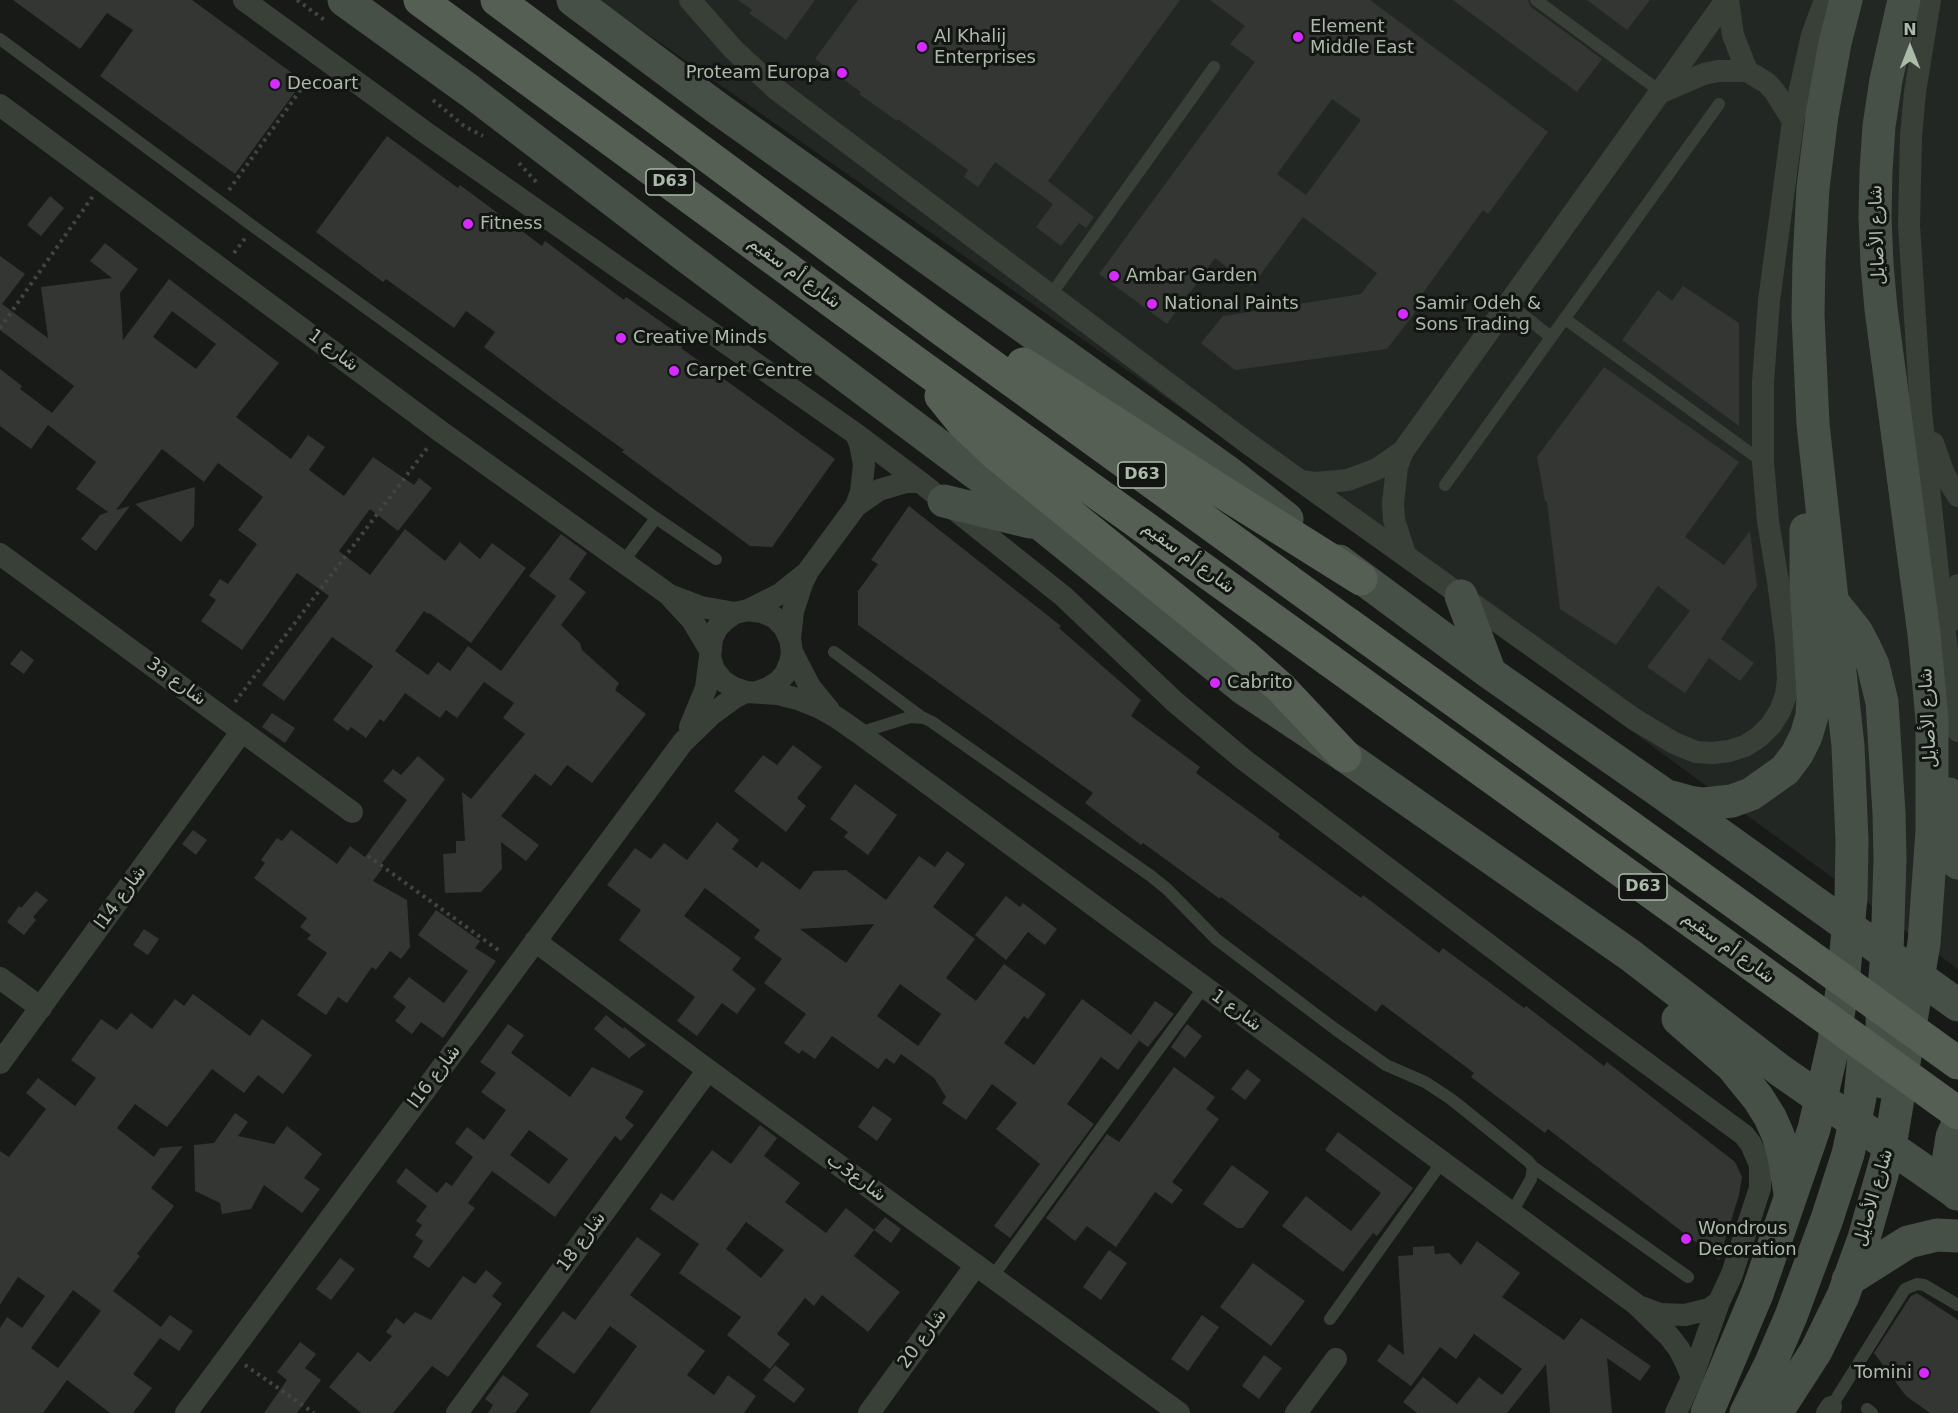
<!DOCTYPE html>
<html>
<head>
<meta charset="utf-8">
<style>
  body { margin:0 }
  #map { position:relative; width:1958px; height:1413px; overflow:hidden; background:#181a18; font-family:"DejaVu Sans",sans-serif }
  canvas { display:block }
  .north { position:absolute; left:1880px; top:18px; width:60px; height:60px; -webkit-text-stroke:4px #131513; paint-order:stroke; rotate:0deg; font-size:16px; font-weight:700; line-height:24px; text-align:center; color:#acbba9 }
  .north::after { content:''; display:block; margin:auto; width:21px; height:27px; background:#acbba9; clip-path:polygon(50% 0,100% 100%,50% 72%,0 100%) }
</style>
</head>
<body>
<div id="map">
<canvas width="1958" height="1413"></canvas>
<div class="north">N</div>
</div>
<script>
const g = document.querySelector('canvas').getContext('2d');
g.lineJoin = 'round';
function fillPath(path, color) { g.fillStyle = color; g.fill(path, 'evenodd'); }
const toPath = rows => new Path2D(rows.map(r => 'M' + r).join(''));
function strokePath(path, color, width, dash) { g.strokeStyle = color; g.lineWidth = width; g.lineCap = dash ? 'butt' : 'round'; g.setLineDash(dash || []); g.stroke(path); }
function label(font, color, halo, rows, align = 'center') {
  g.font = font + ' "DejaVu Sans",Vazirmatn,sans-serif'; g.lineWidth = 6; g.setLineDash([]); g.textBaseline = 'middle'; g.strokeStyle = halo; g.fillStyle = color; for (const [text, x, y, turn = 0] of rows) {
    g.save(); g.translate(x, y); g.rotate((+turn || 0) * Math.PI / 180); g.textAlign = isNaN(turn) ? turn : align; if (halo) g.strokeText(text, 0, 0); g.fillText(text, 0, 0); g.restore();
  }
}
fillPath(toPath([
  [599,0,1958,0,1958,969,1369,540]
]), '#232724');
fillPath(toPath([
  [13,0,192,0,303,81,235,174,100,76,133,30,107,13,80,49],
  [738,0,815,0,786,40,749,13,752,10],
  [858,0,1180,0,1048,181,1094,217,1086,228,1079,223,1061,246,1036,227,1053,204,995,162,978,187,964,177,968,170,898,119,897,121,859,94,861,92,815,59],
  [1210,0,1370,0,1548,132,1488,214,1483,210,1422,294,1426,298,1387,349,1235,370,1201,343,1223,316,1361,294,1377,273,1303,217,1252,286,1215,258,1167,324,1099,274,1255,62,1230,44,1245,26],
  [1332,99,1361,120,1306,195,1277,174],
  [1453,0,1528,0,1531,7,1602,59,1577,92],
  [1587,0,1650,0,1627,30],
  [387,136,458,188,460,185,542,246,545,241,624,300,626,297,687,340,681,348,835,459,772,547,750,546,622,452,624,450,553,399,484,347,495,332,466,311,454,328,386,279,383,282,316,232],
  [50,196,64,208,41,236,27,225],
  [105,243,138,269,120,293,123,340,169,279,279,363,236,417,291,459,308,435,325,447,309,470,344,496,373,457,414,485,419,478,432,488,398,531,370,509,339,551,370,575,405,529,445,561,460,542,480,559,492,543,526,568,471,643,429,613,428,614,424,611,395,651,428,675,438,662,450,671,468,646,501,671,556,596,529,576,561,534,587,553,569,579,586,592,561,625,580,643,582,650,619,683,615,690,646,714,592,783,567,765,551,786,535,774,501,816,539,845,526,861,501,842,502,869,481,892,445,893,443,854,456,853,456,841,465,841,462,792,471,799,525,734,503,718,514,703,484,682,457,718,446,710,440,718,405,693,384,722,380,719,366,738,351,727,348,731,333,720,373,666,332,637,284,701,262,685,329,596,297,573,242,650,201,621,216,600,209,595,220,579,228,584,257,544,238,530,263,497,218,463,204,482,162,449,116,510,130,506,96,551,81,539,100,515,108,512,76,489,96,462,48,425,31,449,0,426,0,369,22,386,20,389,52,413,74,386,0,330,0,256,25,274,2,304,48,338,41,287,112,278,90,261],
  [172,311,216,344,196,369,153,337],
  [1683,286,1739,323,1739,426,1622,340,1658,290,1672,301],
  [1604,367,1739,462,1685,537,1724,565,1750,531,1757,586,1721,639,1754,663,1740,681,1709,658,1685,693,1647,667,1690,611,1658,586,1616,645,1560,609,1547,502,1545,501,1537,457],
  [195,487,194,526,181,542,135,504],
  [909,506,1061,626,1059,628,1141,700,1131,716,1200,767,1196,773,1280,834,1278,837,1361,898,1363,895,1439,953,1443,948,1524,1008,1526,1006,1604,1066,1607,1062,1735,1162,1742,1177,1739,1195,1719,1260,1548,1129,1545,1133,1471,1077,1474,1073,1382,1004,1376,1012,1221,897,1220,899,1143,843,1141,845,1085,803,1093,793,858,625,858,591,878,564,871,560],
  [21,650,34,660,24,674,10,664],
  [272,713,295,728,285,743,262,727],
  [793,745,822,767,797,798,806,806,786,832,734,791,763,755,777,765],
  [418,756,445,779,379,867,382,869,373,881,407,900,410,947,401,959,390,951,376,970,372,967,347,1003,338,997,326,1015,297,995,327,953,307,939,311,935,300,927,307,918,254,878,265,863,261,860,277,838,282,841,291,830,337,864,350,846,365,857,407,800,383,781,393,769,401,775],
  [855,784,897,815,868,855,844,837,848,832,830,819],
  [717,822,739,840,732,849,757,868,762,861,800,890,814,871,846,870,886,900,919,856,935,867,947,851,965,864,933,907,975,939,946,978,976,1001,1004,964,1046,994,1028,1019,1024,1016,1004,1043,1034,1065,1082,999,1139,1041,1118,1070,1101,1057,1067,1104,1094,1124,1010,1238,994,1226,1040,1164,996,1129,1017,1103,992,1084,966,1120,942,1103,946,1097,934,1078,901,1054,894,1064,886,1058,878,1069,832,1036,815,1059,802,1050,799,1054,784,1043,806,1014,764,983,782,959,754,938,760,930,705,888,684,916,741,958,732,970,756,989,737,1014,722,1003,697,1036,677,1021,695,997,619,940,641,910,607,885,635,848,651,859,664,843,687,860],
  [874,924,846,963,800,929],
  [900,984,941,1014,918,1046,877,1016],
  [193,830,207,840,196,855,182,844],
  [36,891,48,900,33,917,36,920,24,935,7,922,19,906,21,908],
  [1006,896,1020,907,1023,903,1057,929,1045,945,1028,932,1006,960,975,935],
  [436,910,480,941,475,948,496,961,443,1038,421,1022,412,1034,395,1021,406,1007,393,997,409,977,444,1003,468,971,418,935],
  [144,929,159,939,148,955,133,945],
  [193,994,250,1036,262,1019,312,1055,283,1094,258,1075,244,1093,212,1069,167,1127,135,1104,117,1128,154,1157,160,1148,183,1146,151,1188,174,1206,137,1254,140,1256,113,1291,161,1327,170,1315,193,1331,179,1351,160,1338,133,1374,152,1388,133,1413,110,1413,67,1380,43,1413,0,1413,0,1328,7,1317,22,1328,45,1296,18,1277,0,1305,0,1151,9,1157,46,1109,26,1093,38,1078,75,1106,96,1078,71,1060,101,1019,117,1030,131,1013,152,1029,175,999,184,1006],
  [73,1290,101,1311,58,1368,31,1348],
  [1155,1001,1174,1014,1148,1047,1131,1035],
  [606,1015,623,1029,624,1027,646,1045,629,1058,594,1029],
  [508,1024,524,1035,511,1053,570,1097,592,1067,644,1091,625,1118,634,1125,621,1141,615,1136,555,1217,492,1171,468,1203,475,1208,429,1268,413,1257,423,1241,415,1235,422,1225,416,1221,427,1206,396,1182,406,1168,437,1193,446,1182,452,1186,473,1157,455,1143,467,1127,484,1140,506,1110,481,1092,496,1073,480,1062],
  [529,1130,568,1159,549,1184,510,1155],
  [1187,1024,1202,1036,1185,1058,1171,1047],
  [1174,1067,1215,1097,1206,1109,1219,1119,1172,1182,1183,1190,1172,1204,1155,1192,1116,1247,1087,1226,1075,1241,1046,1218,1107,1134,1119,1142],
  [1247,1069,1261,1080,1245,1100,1231,1089],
  [873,1106,892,1119,877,1141,858,1127],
  [235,1113,248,1122,238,1136,274,1144,287,1126,322,1154,304,1178,320,1189,302,1213,264,1185,251,1209,222,1214,220,1203,195,1191,194,1145,214,1143],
  [760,1125,777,1138,764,1156,800,1183,785,1202,826,1233,846,1208,874,1230,854,1256,900,1292,868,1332,822,1295,814,1306,805,1298,777,1334,790,1344,770,1369,727,1335,741,1317,679,1273,699,1244,650,1209,661,1193,673,1201,712,1150,731,1164],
  [746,1222,784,1250,761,1278,726,1249],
  [1338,1132,1413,1188,1377,1236,1373,1233,1343,1272,1282,1226,1306,1196,1351,1231,1381,1193,1325,1150],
  [1232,1165,1269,1192,1243,1228,1237,1228,1203,1204],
  [885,1217,901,1229,891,1243,874,1230],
  [637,1237,661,1254,630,1295,705,1351,687,1375,714,1395,728,1375,756,1396,744,1413,589,1413,637,1346,610,1326,574,1374,536,1346,563,1311,575,1320],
  [1477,1241,1520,1273,1502,1297,1564,1340,1581,1318,1651,1366,1640,1381,1607,1358,1612,1413,1550,1413,1546,1364,1507,1413,1417,1413,1403,1402,1423,1377,1457,1404,1479,1377,1502,1395,1522,1369,1474,1334,1456,1359,1440,1347,1411,1386,1377,1361,1389,1344,1404,1355,1398,1256,1413,1255,1413,1247,1434,1246,1435,1254,1449,1253,1461,1265],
  [1109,1250,1127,1263,1101,1300,1083,1287],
  [340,1258,355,1269,331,1300,316,1289],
  [1253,1263,1305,1301,1271,1346,1220,1307],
  [486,1270,502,1283,492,1296,502,1304,448,1377,432,1366,393,1413,361,1413,329,1387,358,1352,370,1362,392,1336,386,1332,396,1318,404,1324,415,1312,431,1320,463,1276,475,1284],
  [1917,1293,1958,1320,1958,1413,1930,1413,1906,1396,1874,1353,1911,1296],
  [1202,1315,1219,1327,1188,1371,1171,1359],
  [300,1342,316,1354,305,1368,321,1380,297,1413,264,1413,287,1380,277,1372],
  [1264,1355,1282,1368,1259,1399,1242,1386],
  [775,1365,805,1389,794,1403,763,1380],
  [503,1375,529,1394,515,1413,488,1413,493,1405,485,1399]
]), '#333633');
strokePath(toPath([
  [297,0,326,21],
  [433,100,464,126,483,136],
  [519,163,538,184],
  [229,190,304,85],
  [234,253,246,237],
  [0,328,93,196],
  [235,702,428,447],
  [368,856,501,952],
  [245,1365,314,1413]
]), '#3f473e', 4, [3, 4.5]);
strokePath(toPath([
  [1536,0,1661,92],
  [0,39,254,227,656,518,716,559],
  [1050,296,1214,67],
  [1509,304,1551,337],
  [1565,319,1763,462],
  [1445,485,1719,104],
  [623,562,656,518],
  [834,652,923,718],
  [859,733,910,717,924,718,932,722,1151,876,1167,889,1216,939,1335,1029,1386,1065,1425,1082,1451,1099,1528,1161,1533,1167,1531,1179,1512,1212],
  [1533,1167,1688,1277],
  [993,1276,1204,987],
  [1330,1319,1442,1162],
  [1831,1407,1905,1289,1917,1284,1924,1285,1958,1305],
  [1867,1409,1872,1413]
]), '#384038', 12);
strokePath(toPath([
  [244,0,429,135,856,434,920,482,1063,596,1175,702,1243,759,1592,1023,1744,1135,1751,1144,1760,1165,1760,1188,1732,1274,1719,1302,1692,1378,1676,1413],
  [690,0,733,49,776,89,1246,442,1634,719,1674,743,1696,752,1713,753,1729,751,1745,746,1759,737,1771,725,1780,711,1786,695,1788,679,1786,642,1778,581,1768,521,1763,462,1763,382,1769,301,1793,121,1812,35,1825,0],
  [1728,0,1733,35,1747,71],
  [1930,0,1915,92,1911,136,1909,225,1921,411,1942,612,1958,731],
  [1662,92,1704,74,1718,71,1747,71,1767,83,1775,92,1793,121],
  [0,105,440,431,668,594,692,620,710,650],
  [1933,443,1944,474,1958,496],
  [1403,451,1397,467,1393,503,1394,520,1405,554],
  [1301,481,1316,483,1348,480,1377,469,1403,451,1726,0],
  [856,506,879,490,906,482,920,482],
  [0,554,352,812],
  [672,596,701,607,735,613],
  [748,610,780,594,805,574],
  [1951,621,1954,598,1958,585],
  [790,639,793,611,802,584,808,571,856,506,861,492,864,465,860,444,856,434],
  [792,652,810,687,829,710],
  [757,692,768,688,778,682,785,674,790,663,792,652,790,639,784,627,774,617,762,612,748,610,735,613,725,620,717,628,712,639,710,657,714,670,723,681,734,688,746,692,778,694,798,699,818,707,836,717,859,733,1637,1305,1669,1336,1679,1349,1686,1363,1692,1378],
  [690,727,706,688,710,657],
  [535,941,708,1070,1179,1413],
  [0,978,41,1008],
  [0,1063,242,731],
  [1641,1307,1660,1314,1685,1315,1709,1309,1719,1302],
  [186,1413,683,742,712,714,734,698,746,692],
  [457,1413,708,1070],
  [869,1413,976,1265],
  [1296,1413,1336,1359],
  [1827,1413,1831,1407]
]), '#384038', 22);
strokePath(toPath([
  [344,0,470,91,683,254,1001,492,1243,688,1345,756,1630,955,1781,1071,1958,1194],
  [573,0,716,107,1229,473,1287,519],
  [944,501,1030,522],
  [1339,561,1490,673,1662,793,1958,1005],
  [1461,596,1490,673],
  [1832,601,1856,631,1865,648,1873,665,1882,702,1889,813,1890,859,1887,953,1882,1011,1883,1082],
  [1949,794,1958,863],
  [1671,797,1689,802,1703,804,1732,801,1751,794,1785,770,1797,754,1806,736,1812,716,1813,696,1806,583,1806,530],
  [1678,1019,1732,1066,1758,1098,1770,1117,1778,1135,1784,1156,1790,1194],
  [1957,1194,1950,1175,1949,1156,1952,1137,1958,1124],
  [1848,1280,1908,1242,1937,1235,1958,1236],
  [1707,1413,1757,1294,1814,1129,1834,1042,1843,984,1851,897,1852,841,1848,746,1813,424,1808,315,1809,261,1813,188,1822,115,1835,43,1846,0],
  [1746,1413,1770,1365,1791,1316,1827,1219,1848,1154,1855,1122,1860,1097,1865,1047],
  [1776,1413,1816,1351,1843,1296,1864,1238,1890,1146,1924,943,1932,831,1932,719,1924,634,1881,309,1877,264,1875,217,1876,171,1879,126,1886,80,1904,0]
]), '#475046', 33);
strokePath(toPath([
  [420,0,919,365,1329,660],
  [497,0,937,326,1348,624],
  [1023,364,1216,488,1361,579],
  [941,396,962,422,997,455,1246,657,1281,688,1345,756]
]), '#555f54', 33);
strokePath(toPath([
  [1348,624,1958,1063],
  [1329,660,1958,1113]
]), '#555f54', 33);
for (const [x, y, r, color] of [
  [1298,37,6,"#d52bff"],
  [922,47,6,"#d52bff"],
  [842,73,6,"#d52bff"],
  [275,84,6,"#d52bff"],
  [468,224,6,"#d52bff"],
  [1114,276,6,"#d52bff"],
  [1152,304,6,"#d52bff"],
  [1403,314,6,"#d52bff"],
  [621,338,6,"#d52bff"],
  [674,371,6,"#d52bff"],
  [1215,683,6,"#d52bff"],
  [1686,1239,6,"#d52bff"],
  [1924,1373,6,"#d52bff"]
]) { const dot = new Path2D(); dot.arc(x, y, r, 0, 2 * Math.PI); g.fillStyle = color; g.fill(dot); strokePath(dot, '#131513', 2); }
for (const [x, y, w] of [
  [670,182,48],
  [1142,475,48],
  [1643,887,48]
]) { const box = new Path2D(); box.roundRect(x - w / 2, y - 13, w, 26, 4.5); g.fillStyle = '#131513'; g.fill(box); strokePath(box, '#acbba9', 1.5); }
label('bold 16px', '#acbba9', null, [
  ["D63",670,182],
  ["D63",1142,475],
  ["D63",1643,887]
]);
label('18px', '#acbba9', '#131513', [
  ["Element",1310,27],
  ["Middle East",1310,48],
  ["Al Khalij",934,37],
  ["Enterprises",934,58],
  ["Proteam Europa",830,73,"right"],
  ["Decoart",287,84],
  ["Fitness",480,224],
  ["Ambar Garden",1126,276],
  ["National Paints",1164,304],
  ["Samir Odeh &",1415,304],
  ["Sons Trading",1415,325],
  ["Creative Minds",633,338],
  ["Carpet Centre",686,371],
  ["Cabrito",1227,683],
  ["Wondrous",1698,1229],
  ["Decoration",1698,1250],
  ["Tomini",1912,1373,"right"]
], 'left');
label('18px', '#acbba9', '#131513', [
  ["شارع الأصايل",1878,235,-92],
  ["شارع أم سقيم",794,273,36],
  ["شارع 1",333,351,37],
  ["شارع أم سقيم",1188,558,36],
  ["3a شارع",176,682,36],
  ["شارع الأصايل",1929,718,-93],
  ["شارع 14ا",121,898,-54],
  ["شارع أم سقيم",1728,948,36],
  ["شارع 1",1236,1011,36],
  ["شارع 16ا",435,1077,-53],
  ["شارع3ب",856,1178,36],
  ["شارع الأصايل",1874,1198,-74],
  ["شارع 18",582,1242,-54],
  ["شارع 20",923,1339,-54]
]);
</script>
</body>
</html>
